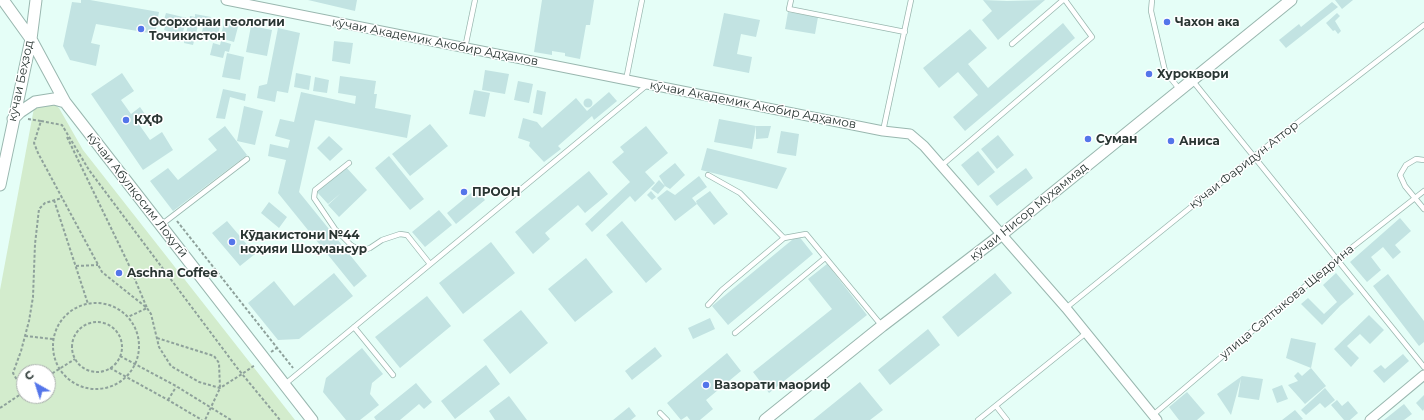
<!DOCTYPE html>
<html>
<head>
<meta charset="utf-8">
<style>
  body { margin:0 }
  #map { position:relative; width:1424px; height:420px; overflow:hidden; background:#e5fef7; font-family:Montserrat,sans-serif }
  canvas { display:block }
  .north { position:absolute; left:16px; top:364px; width:40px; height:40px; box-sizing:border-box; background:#fff; border:1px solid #aaafad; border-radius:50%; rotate:321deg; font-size:11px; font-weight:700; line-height:16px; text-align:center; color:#2a3633 }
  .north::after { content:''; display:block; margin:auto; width:14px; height:18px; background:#5475ea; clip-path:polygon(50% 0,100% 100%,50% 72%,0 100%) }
</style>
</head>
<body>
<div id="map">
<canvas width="1424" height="420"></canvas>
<div class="north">С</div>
</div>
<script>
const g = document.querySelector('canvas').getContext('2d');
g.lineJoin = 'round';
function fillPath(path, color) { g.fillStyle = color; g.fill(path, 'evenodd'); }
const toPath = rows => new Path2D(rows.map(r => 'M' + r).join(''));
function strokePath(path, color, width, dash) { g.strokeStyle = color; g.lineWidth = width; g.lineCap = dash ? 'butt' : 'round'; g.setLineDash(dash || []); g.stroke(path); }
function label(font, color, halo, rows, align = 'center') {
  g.font = font + ' Montserrat,sans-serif'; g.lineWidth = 3; g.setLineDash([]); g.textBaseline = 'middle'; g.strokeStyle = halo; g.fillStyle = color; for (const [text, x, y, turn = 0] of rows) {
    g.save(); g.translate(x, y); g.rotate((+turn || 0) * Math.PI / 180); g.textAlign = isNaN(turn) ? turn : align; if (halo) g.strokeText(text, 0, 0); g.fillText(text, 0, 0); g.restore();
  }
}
fillPath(toPath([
  [51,102,59,108,83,150,295,420,0,420,0,290,34,108],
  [24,372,48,372,48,396,24,396]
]), '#d3eccd');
fillPath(toPath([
  [81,0,90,0,159,12,155,34,96,24,91,43,100,45,96,66,70,60,63,46,72,2,81,3],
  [308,0,357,0,355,11],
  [542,0,594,0,590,25,586,25,580,59,565,56,565,53,552,51,552,55,534,52],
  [983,0,1007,1,1045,0,998,40,982,20,992,11],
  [1335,0,1353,0,1342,9],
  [1332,2,1338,7,1286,48,1279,40,1299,24,1301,27],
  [788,12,818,17,815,34,785,29],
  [166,13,187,18,180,42,168,39,170,32,164,30,165,27,162,26],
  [724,13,760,20,756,37,741,34,737,54,752,57,749,73,713,66],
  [1337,13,1340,16,1335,21,1341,31,1338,34,1335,30,1333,31,1326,23],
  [195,14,211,17,210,19,221,21,217,41,201,37,204,23,199,22,193,45,184,43,190,16,195,17],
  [225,20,239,23,234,42,220,38],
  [1063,23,1075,38,965,131,953,117,978,95,958,72,939,88,923,68,970,29,987,48,968,64,988,88],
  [251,26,272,30,267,56,246,52],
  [278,28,300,33,288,93,277,91,275,102,257,98,259,86,267,84],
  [221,41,231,44,229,52,225,51,223,58,210,55,213,43,220,45],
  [334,41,353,43,350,64,332,61],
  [227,53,244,57,240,80,222,77],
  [485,70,509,74,505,94,482,90],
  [122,73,134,91,121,100,131,114,140,107,147,117,138,123,150,140,162,132,173,150,143,170,91,94],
  [296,73,311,76,309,90,294,87],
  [340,76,376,81,374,94,377,94,375,108,411,115,407,138,315,120,299,192,367,276,354,287,278,193,286,160,268,156,270,144,288,148,290,140,275,136,280,119,294,122,301,92,355,104,356,96,338,93],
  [315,77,329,80,327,93,313,91],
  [518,81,533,84,529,103,514,100],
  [223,89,246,94,245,101,230,97,225,119,216,118],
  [474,90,490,93,485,117,469,114],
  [537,90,546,92,542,115,533,113],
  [609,92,617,101,594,120,592,116,558,146,561,149,544,162,529,146,530,142,518,138,523,118,537,122,542,128,576,98,587,111],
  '583.5 103a4.5 4.5 0 1 1 9 0a4.5 4.5 0 1 1-9 0Z',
  [244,106,263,111,255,145,237,141],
  [719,119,756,126,752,149,714,142],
  [430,124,448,146,410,176,392,154],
  [225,126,247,155,173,211,150,181,168,168,178,180,217,150,208,139],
  [646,126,668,153,645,172,655,183,635,202,630,196,592,232,585,224,630,182,612,162,624,152,620,147],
  [756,126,771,126,768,138,756,139],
  [781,131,799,134,796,156,777,153],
  [998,135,1014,155,997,169,981,149],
  [329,136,343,149,330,161,317,148],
  [707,148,787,168,777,189,701,170],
  [978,151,995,172,978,186,961,165],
  [389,156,424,199,410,210,375,168],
  [675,163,685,175,670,189,665,186,659,176],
  [345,166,367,190,339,217,328,205,341,193,328,204,317,192],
  [1026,168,1033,178,997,206,989,196],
  [589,171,608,194,585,213,578,205,545,233,550,239,533,254,515,232],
  [699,176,707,187,692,198,697,204,675,221,657,198,667,190,675,195],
  [659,180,665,186,658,194,651,189],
  [476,189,485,200,456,224,447,213],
  [651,191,656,197,652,200,647,195],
  [710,191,728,214,714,225,697,204,696,201],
  [269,202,287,217,279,228,261,213],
  [439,210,452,225,425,247,412,232],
  [1400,218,1411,231,1395,245,1401,252,1393,259,1383,247,1371,257,1381,270,1367,282,1350,262],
  [227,221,255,254,240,266,212,233],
  [622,221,662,269,646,283,606,235],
  [798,235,813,254,728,325,712,306],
  [491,242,515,273,463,314,439,283],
  [586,258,613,292,575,322,548,289],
  [827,264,867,315,769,393,753,372,832,309,808,279],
  [334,273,353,296,299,339,278,340,248,303,274,281,294,306],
  [995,273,1012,293,958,337,942,317],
  [1336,273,1354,294,1340,306,1322,325,1301,304,1308,298,1324,314,1337,302,1323,285],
  [1388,274,1424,321,1424,342,1419,346,1373,286],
  [427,296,451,326,400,368,375,337],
  [521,310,548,343,510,374,483,340],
  [1369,315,1384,330,1370,344,1360,334,1347,346,1359,358,1351,367,1334,349],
  [710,318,715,329,693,339,688,328],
  [928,329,940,345,890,385,878,370],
  [1291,338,1316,343,1311,368,1326,386,1305,404,1288,385,1298,381,1294,376,1298,372,1302,376,1311,368,1286,358],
  [655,347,662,356,632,380,625,371],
  [362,348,383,374,372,383,370,394,379,405,360,420,346,420,323,392,326,378],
  [727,353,741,371,706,400,713,409,700,420,690,420,687,416,681,420,667,403],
  [1403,354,1409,361,1384,383,1373,371,1381,365,1385,369],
  [486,365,500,384,455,419,441,401],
  [1242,376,1263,379,1259,400,1238,397,1241,378,1231,415,1217,394],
  [860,382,883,410,870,420,813,420],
  [416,383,432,402,424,409,419,404,400,420,376,420,374,417],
  [1282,385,1288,399,1277,403,1272,389],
  [1325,388,1335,400,1325,408,1320,403,1306,415,1301,410],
  [1187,392,1205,413,1197,420,1179,420,1169,407],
  [1424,395,1424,409,1423,411,1416,403],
  [509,396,527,420,495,420,489,411],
  [1337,400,1342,406,1348,401,1358,413,1350,420,1344,420,1331,405],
  [1404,404,1412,414,1404,420,1384,420],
  [629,407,636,416,631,420,613,420],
  [1295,410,1303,419,1301,420,1282,420]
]), '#c2e3e2');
const service = toPath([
  [791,0,789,9,905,32],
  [1152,0,1151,11,1165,71,1180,90],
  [1012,44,1063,0],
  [465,48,475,0],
  [626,80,642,0],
  [1192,80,1424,367],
  [883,131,911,0],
  [1424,160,1416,159,1406,165,1400,175,1405,186,1424,209],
  [349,163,315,190,314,198,335,229,351,245,361,251,370,248,382,240,400,234,407,235,430,264],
  [941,166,1092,37,1065,0],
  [708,175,740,193,784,238],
  [161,225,247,159],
  [708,305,722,290,784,238,806,234,882,326],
  [1066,308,1253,157,1424,25],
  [354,327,393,375],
  [735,333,825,258],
  [284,385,647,85],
  [996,406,1007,420],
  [660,413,667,420],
  [1153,415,1336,260,1424,191],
  [978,420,1086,333]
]);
const minor = toPath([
  [226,0,883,131,910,134,924,146,1066,308,1157,420],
  [1370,420,1424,375]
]);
const tertiary = toPath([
  [3,0,31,39,65,102,312,420],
  [13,119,20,112,35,102,54,99,65,102],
  [0,185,31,39,36,0],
  [765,420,882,326,1001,235,1291,0]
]);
strokePath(service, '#99b7af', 6);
strokePath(minor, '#99b7af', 11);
strokePath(tertiary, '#99b7af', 13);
strokePath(toPath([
  [28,119,41,121,34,143,38,153,102,272,147,308,151,314,159,347,171,366,199,382,220,388,242,374,255,365],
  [41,121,62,125,89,170,238,369,280,420],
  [67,137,128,263,147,308,128,317],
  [54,200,88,304],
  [177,221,293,368],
  [76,266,98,265],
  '53 346a43 43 0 1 1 86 0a43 43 0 1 1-86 0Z',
  '72 347a25 25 0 1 1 50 0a25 25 0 1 1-50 0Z',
  [25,336,53,339],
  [157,338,214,356,219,363,220,388,205,420],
  [271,352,277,348],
  [120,356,176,386,231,420],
  [110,368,168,400,202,420],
  [48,376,75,359],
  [24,392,13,373,21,351,29,321,33,297,35,244,39,209,45,203,62,198],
  [168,400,176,387],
  [0,408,24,392]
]), '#8ea19b', 2, [3, 2]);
strokePath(service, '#fff', 4.5);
strokePath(minor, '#fff', 9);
strokePath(tertiary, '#fff', 11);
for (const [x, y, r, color] of [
  [1167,22,4,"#5475ea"],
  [141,29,4,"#5475ea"],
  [1149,74,4,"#5475ea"],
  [126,120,4,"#5475ea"],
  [1088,139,4,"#5475ea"],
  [1171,141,4,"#5475ea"],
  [464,192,4,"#5475ea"],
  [232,242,4,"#5475ea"],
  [119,273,4,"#5475ea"],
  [706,385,4,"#5475ea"]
]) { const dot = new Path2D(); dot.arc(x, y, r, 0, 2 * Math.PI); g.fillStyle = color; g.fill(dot); strokePath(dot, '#fff', 1.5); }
label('bold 12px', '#2a3633', '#fff', [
  ["Осорхонаи геологии",149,22],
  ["Точикистон",149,36],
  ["Чахон ака",1175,22],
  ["Хуроквори",1157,74],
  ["КҲФ",134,120],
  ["Суман",1096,139],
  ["Аниса",1179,141],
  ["ПРООН",472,192],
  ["Кӯдакистони №44",240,235],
  ["ноҳияи Шоҳмансур",240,249],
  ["Aschna Coffee",127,273],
  ["Вазорати маориф",714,385]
], 'left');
label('12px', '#2a3633', '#fff', [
  ["кӯчаи Академик Акобир Адҳамов",435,42,11],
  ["кӯчаи Беҳзод",21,81,-78],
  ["кӯчаи Академик Акобир Адҳамов",753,105,11],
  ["кӯчаи Фаридун Аттор",1244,165,-38],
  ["кӯчаи Абулқосим Лоҳутӣ",137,195,52],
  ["кӯчаи Нисор Муҳаммад",1029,212,-39],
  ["улица Салтыкова Щедрина",1287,302,-40]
]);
</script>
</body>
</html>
